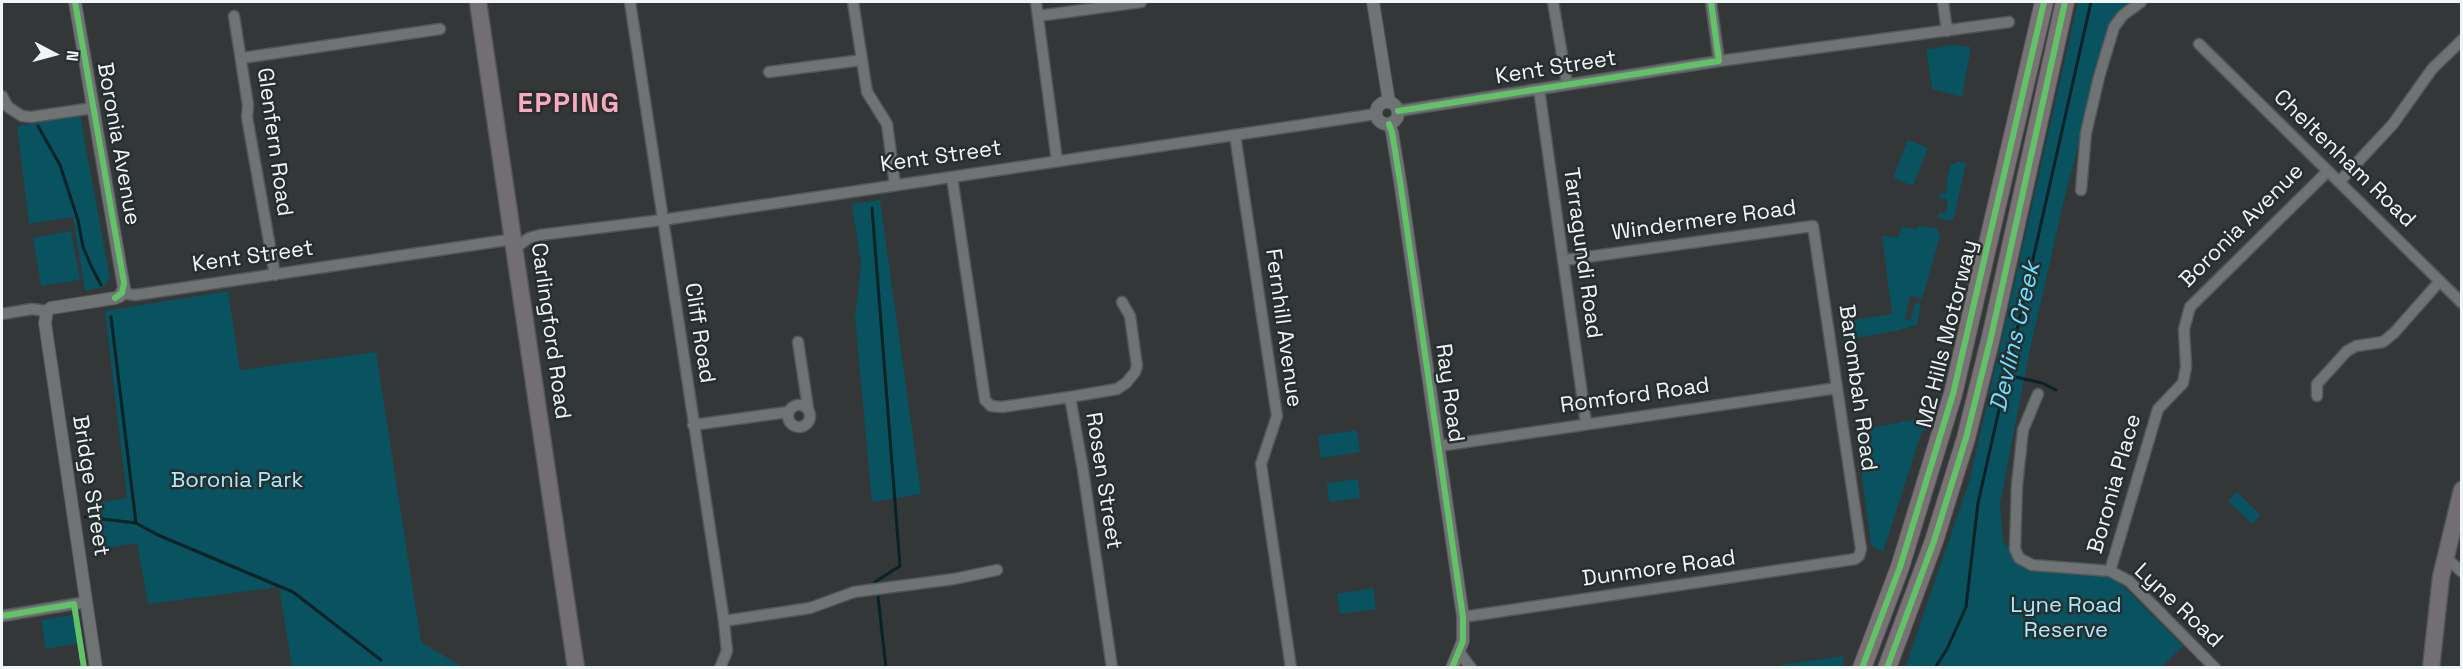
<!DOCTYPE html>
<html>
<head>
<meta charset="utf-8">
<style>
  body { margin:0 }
  #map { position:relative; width:2463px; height:669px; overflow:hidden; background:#333738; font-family:"Space Grotesk",sans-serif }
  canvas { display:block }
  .frame { position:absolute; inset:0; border:3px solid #f0f5f6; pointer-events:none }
  .north { position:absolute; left:24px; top:24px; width:60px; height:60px; -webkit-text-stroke:4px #272e30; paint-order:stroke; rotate:96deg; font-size:16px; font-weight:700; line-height:24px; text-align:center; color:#f0f5f6 }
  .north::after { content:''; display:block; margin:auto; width:21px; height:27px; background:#f0f5f6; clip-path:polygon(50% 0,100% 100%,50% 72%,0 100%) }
</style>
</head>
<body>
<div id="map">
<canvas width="2463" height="669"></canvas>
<div class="frame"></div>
<div class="north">N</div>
</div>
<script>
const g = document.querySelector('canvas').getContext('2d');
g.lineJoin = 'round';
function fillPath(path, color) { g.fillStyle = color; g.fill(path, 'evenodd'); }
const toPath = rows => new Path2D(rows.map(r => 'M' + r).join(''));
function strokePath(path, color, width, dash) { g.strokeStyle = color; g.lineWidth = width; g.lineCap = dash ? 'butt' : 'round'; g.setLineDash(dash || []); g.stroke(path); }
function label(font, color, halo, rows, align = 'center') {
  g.font = font + ' "Space Grotesk",sans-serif'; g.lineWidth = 5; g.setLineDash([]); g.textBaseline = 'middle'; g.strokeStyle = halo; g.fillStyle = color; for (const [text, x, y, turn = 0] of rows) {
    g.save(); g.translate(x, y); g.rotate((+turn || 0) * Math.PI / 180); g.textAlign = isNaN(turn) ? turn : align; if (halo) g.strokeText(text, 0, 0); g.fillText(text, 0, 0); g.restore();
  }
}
fillPath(toPath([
  [2078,2,2135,2,2111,22,2064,200,2029,354,2000,504,2003,542,2022,559,2115,578,2183,646,2162,667,1905,668,1970,479],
  [1952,45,1971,47,1962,97,1932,89,1926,50],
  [80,116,110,278,103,287,85,291,73,217,29,224,17,126],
  [1908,140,1928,148,1913,186,1893,178],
  [1957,161,1966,163,1953,221,1938,218,1939,213,1946,213,1948,200,1939,198,1940,193,1946,194,1948,173,1951,164,1956,164],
  [880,200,921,494,872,502,855,318,861,265,852,204],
  [1918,226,1937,228,1940,236,1922,299,1910,296,1905,319,1910,321,1915,303,1921,304,1917,325,1895,331,1844,340,1841,322,1892,314,1882,235,1898,238,1902,227,1917,229],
  [71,231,80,280,41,286,33,238],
  [228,291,240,370,376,352,421,642,462,667,292,667,279,587,148,604,137,543,95,550,91,504,127,498,105,311],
  [1932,416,1921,434,1883,552,1871,545,1856,431],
  [1357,430,1360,452,1321,458,1318,436],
  [1358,479,1360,498,1329,502,1327,483],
  [2237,492,2261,515,2252,524,2228,501],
  [1373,588,1376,609,1340,614,1337,594],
  [72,615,78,643,46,649,41,620],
  [1844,656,1842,667,1781,668,1781,665]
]), '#09525f');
strokePath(toPath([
  [38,126,60,165,78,220,83,247,92,268,101,285],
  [872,208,900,566,875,582],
  [111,317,136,523,158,535,293,592,381,660],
  [2007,375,2042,383,2056,390],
  [85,517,136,523],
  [878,597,886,668],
  [1935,668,1947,649,1966,607,1978,503,2091,2]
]), '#092228', 3);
const minor = toPath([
  [630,2,724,621,727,651,720,668],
  [853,2,867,92,887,124,895,184],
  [1036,2,1057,161],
  [1553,2,1567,84],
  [1711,2,1719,61],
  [1943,2,1947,31],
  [234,16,248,105,247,117,275,275],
  [1038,16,1141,2],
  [2199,44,2462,303],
  [242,58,440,29],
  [769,72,862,60],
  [1539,89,1586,423],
  [2,96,8,107,22,116,31,117,93,108],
  [1398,111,1719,61,2009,22],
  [1235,135,1277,416,1261,464,1291,668],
  [952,177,985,400,991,406,1002,407,1070,397,1083,470,1112,668],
  [2340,181,2393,124,2432,69,2462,40],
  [2081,190,2086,133,2099,77,2114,27,2123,15,2141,2],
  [515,248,529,238,540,235,662,220,1376,114],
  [122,293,135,295,514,239],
  [2,314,32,309,47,311],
  [798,342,808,408],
  [2038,394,2023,430,2017,485,2015,549,2019,558,2032,565,2110,571,2129,581,2215,668],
  [2317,396,2317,384,2347,351,2356,346,2383,342,2394,333,2440,281],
  [1070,397,1117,389,1126,383,1135,372,1137,366,1130,316,1122,302],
  '788 416a11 11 0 1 1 22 0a11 11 0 1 1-22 0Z',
  [693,425,788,412],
  [1439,446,1837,388],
  [2445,557,2462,572],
  [2110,571,2158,409,2183,383,2186,367,2184,329,2190,307,2328,171],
  [2,616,86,602],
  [1463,617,1855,559,1859,556,1861,549,1813,226,1565,260],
  [724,621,810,608,854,592,954,579,997,570],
  [1459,652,1471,668]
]);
const tertiary = toPath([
  [75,2,124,288,120,296,115,298,51,308,47,311,45,323,96,668],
  [1373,2,1389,102],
  '1376 113a11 11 0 1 1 22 0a11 11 0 1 1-22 0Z',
  [1389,124,1392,132,1400,181,1463,617,1463,641,1452,668]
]);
const primary = toPath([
  [478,2,576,668],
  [2431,668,2441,577,2462,490]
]);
const motorway = toPath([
  [1862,668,1900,567,1953,394,2044,2],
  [1887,668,1934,541,1966,438,1991,337,2065,2]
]);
strokePath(minor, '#525657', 13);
strokePath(tertiary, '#525657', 14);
strokePath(primary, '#525657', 19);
strokePath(motorway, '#525657', 20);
strokePath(minor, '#707374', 10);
strokePath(tertiary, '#707374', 12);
strokePath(primary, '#736e71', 16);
strokePath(motorway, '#7a7275', 18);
strokePath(toPath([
  [75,2,124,283,122,293,115,298],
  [1398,111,1719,61,1711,2],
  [1389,124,1392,132,1400,181,1463,617,1463,641,1452,668],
  [2,616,74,604,84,668],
  [1862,668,1900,567,1953,394,2044,2],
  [1887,668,1934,541,1966,438,1991,337,2065,2]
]), '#61c268', 6);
label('22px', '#f0f5f6', '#272e30', [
  ["Kent Street",1556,68,-9],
  ["Glenfern Road",274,142,82],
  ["Boronia Avenue",118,144,80],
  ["Kent Street",941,157,-8],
  ["Cheltenham Road",2344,159,44],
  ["Windermere Road",1704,221,-8],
  ["Boronia Avenue",2242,226,-45],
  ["Tarragundi Road",1582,253,82],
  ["Kent Street",253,257,-8],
  ["Fernhill Avenue",1283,328,82],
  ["Carlingford Road",550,331,82],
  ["Cliff Road",699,333,81],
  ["M2 Hills Motorway",1948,334,-76],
  ["Barombah Road",1857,388,82],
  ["Ray Road",1449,393,82],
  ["Romford Road",1635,396,-8],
  ["Rosen Street",1103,481,81],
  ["Boronia Place",2115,484,-74],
  ["Bridge Street",90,486,81],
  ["Dunmore Road",1659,569,-8],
  ["Lyne Road",2178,606,43]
]);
label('22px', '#abebfc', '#272e30', [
  ["Boronia Park",237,481],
  ["Lyne Road",2066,606],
  ["Reserve",2066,631]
]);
label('italic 24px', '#68e2fe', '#272e30', [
  ["Devlins Creek",2016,337,-77]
]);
g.letterSpacing = '1.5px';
label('bold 28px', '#fba9bd', '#272e30', [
  ["EPPING",569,104]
]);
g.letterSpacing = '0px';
</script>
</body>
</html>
